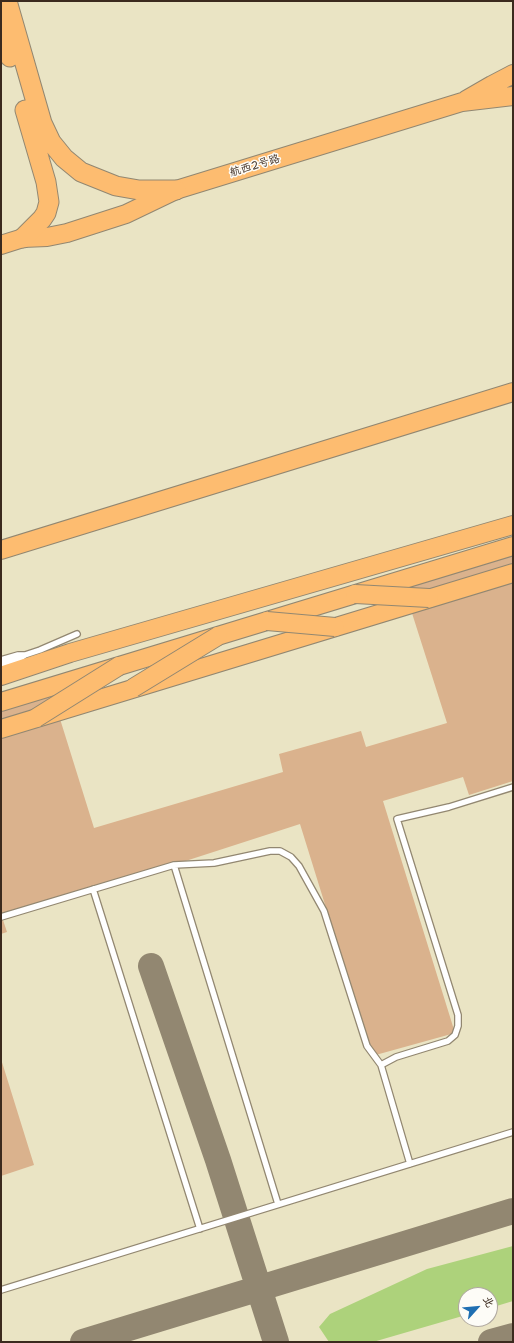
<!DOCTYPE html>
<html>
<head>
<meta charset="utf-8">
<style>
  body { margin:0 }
  #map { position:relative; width:514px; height:1343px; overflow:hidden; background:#eae4c4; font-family:"Shantell Sans","LXGW WenKai TC",sans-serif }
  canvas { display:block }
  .frame { position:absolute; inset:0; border:2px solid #3b2a1e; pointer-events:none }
  .north { position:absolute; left:458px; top:1287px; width:40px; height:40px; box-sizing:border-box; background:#fdfcf7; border:1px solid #afa8a0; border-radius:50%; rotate:63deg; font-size:11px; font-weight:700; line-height:16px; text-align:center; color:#3b2a1e }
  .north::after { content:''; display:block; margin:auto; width:14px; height:18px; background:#1f6fb2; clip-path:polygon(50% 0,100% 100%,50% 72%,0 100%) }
</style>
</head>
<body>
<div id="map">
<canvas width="514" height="1343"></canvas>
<div class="frame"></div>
<div class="north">北</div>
</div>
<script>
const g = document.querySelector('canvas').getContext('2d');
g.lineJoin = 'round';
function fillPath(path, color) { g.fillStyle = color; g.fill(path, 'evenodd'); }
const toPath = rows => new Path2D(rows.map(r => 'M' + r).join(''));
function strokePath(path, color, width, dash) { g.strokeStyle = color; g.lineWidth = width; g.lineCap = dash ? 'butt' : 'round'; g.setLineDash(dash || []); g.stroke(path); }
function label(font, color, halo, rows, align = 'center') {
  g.font = font + ' "Shantell Sans","LXGW WenKai TC",sans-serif'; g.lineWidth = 3; g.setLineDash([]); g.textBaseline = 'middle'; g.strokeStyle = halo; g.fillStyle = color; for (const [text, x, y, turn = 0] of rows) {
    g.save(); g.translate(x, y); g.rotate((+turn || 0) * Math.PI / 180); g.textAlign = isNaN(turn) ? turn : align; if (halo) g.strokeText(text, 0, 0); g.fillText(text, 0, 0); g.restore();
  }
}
fillPath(toPath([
  [513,1246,513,1301,490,1308,490,1295,466,1295,466,1315,373,1342,329,1342,319,1327,330,1314,427,1269]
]), '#add27b');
strokePath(toPath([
  [151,966,218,1160,276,1342],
  [83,1342,513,1211],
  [491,1342,513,1336]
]), '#928771', 26);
fillPath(toPath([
  [513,552,513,781,469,795,463,777,383,801,455,1033,372,1056,300,824,3,920,7,932,1,934,1,705,51,690,94,828,283,772,279,754,361,731,366,747,447,723,403,585],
  [1,1059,34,1165,1,1176]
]), '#dab28d');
const service = toPath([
  [1,660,18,655,24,655],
  [1,666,19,659,25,655,40,650,77,634],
  [174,865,214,863,270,851,280,851,291,857,299,866,324,911,367,1046,381,1065,410,1164],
  [93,889,200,1229],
  [1,917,174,865,278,1204],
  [381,1065,396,1057,448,1041,455,1035,458,1026,458,1015,397,819,449,807,513,787],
  [1,1290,513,1132]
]);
const primary = toPath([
  [466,100,492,85,513,74],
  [1,245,23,238,47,237,67,233,126,214,176,190,462,102,513,96],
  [1,550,513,392],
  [1,676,70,653,513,525],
  [1,702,513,546],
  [1,729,513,573]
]);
const trunk = toPath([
  [7,1,42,123,51,142,64,158,81,172,116,186,139,190,176,190],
  [1,28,10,57],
  [23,238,42,219,46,213,49,202,46,182,25,110]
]);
strokePath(service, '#928771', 8);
strokePath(primary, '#928771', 20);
strokePath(trunk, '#928771', 21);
strokePath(service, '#fff', 5.5);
strokePath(primary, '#fdbc70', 18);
strokePath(trunk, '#fdbc70', 19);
const primaryBridge = toPath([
  [355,594,429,598],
  [267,621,335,627],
  [133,688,218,636],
  [36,718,119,666]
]);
strokePath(primaryBridge, '#928771', 20, []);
strokePath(primaryBridge, '#fdbc70', 18);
label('11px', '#3b2a1e', '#fdfcf7', [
  ["航西2号路",255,166,-17]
]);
</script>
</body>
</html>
